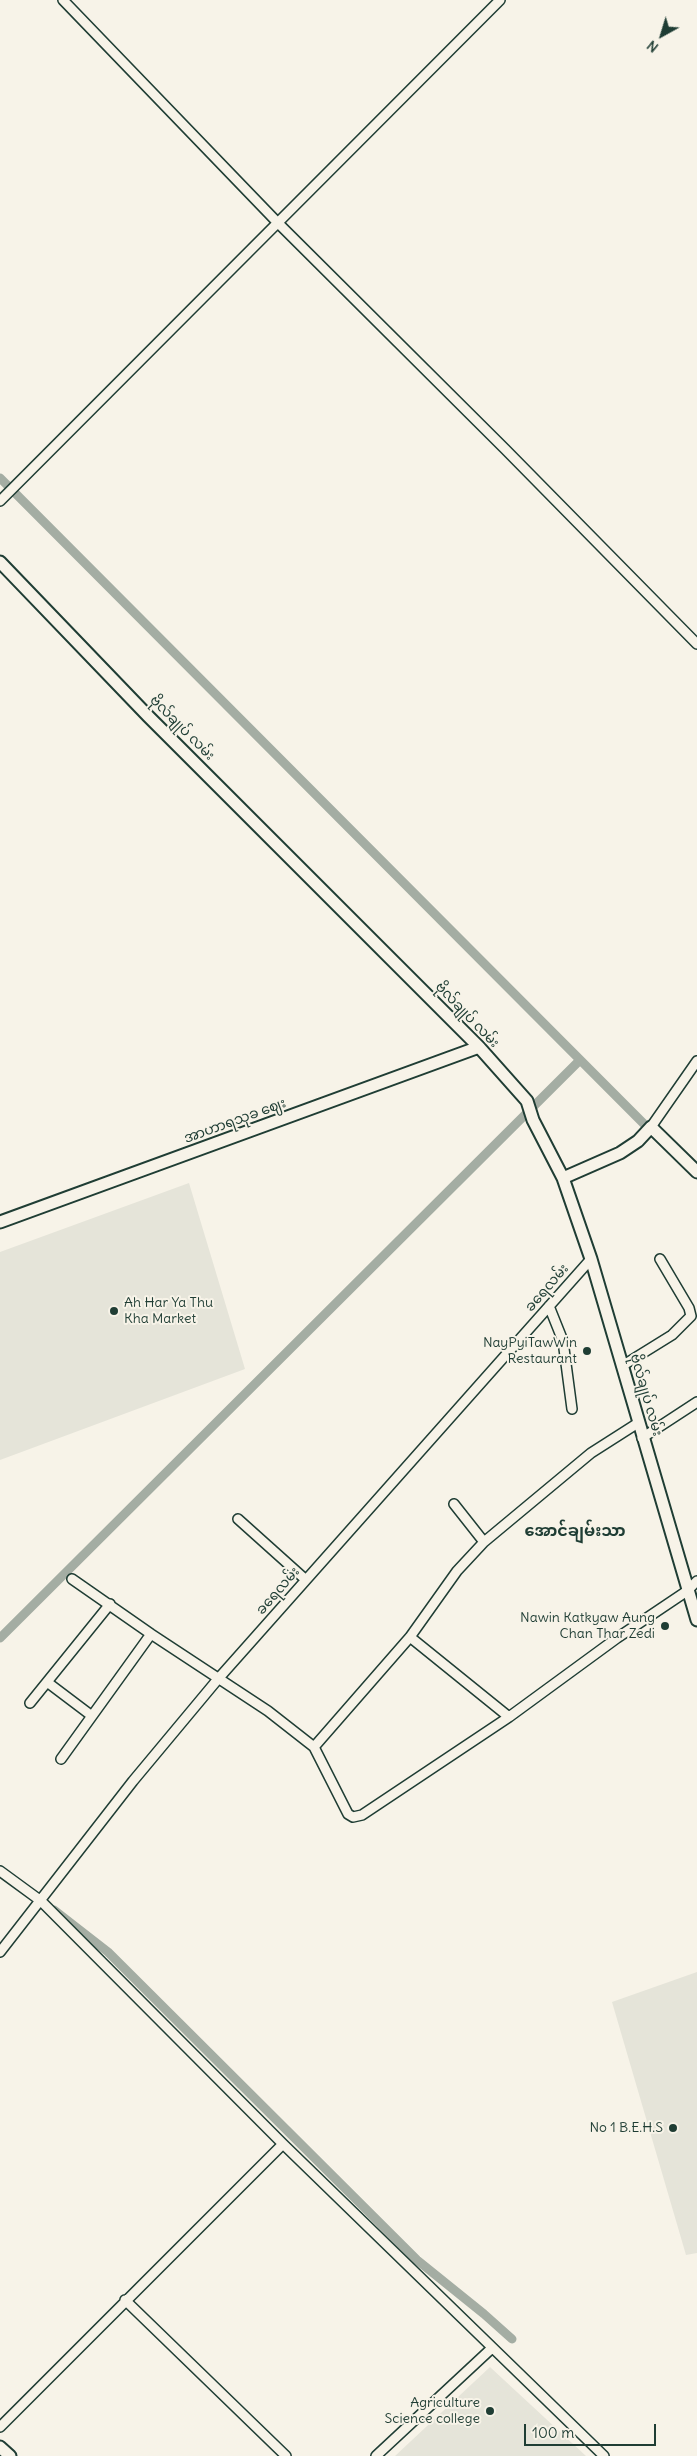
<!DOCTYPE html>
<html>
<head>
<meta charset="utf-8">
<style>
  body { margin:0 }
  #map { position:relative; width:697px; height:2456px; overflow:hidden; background:#f7f3e8; font-family:Delius,sans-serif }
  canvas { display:block }
  .north { position:absolute; left:637px; top:10px; width:50px; height:50px; -webkit-text-stroke:4px #f7f3e8; paint-order:stroke; rotate:219deg; font-size:14px; font-weight:700; line-height:20px; text-align:center; color:#1f3d34 }
  .north::after { content:''; display:block; margin:auto; width:18px; height:22px; background:#1f3d34; clip-path:polygon(50% 0,100% 100%,50% 72%,0 100%) }
  .scale { position:absolute; left:524px; top:2424px; width:132px; height:22px; box-sizing:border-box; border:2px solid #1f3d34; border-top:0; padding-left:6px; font-size:15px; line-height:18px; white-space:nowrap; color:#1f3d34; -webkit-text-stroke:4px #f7f3e8; paint-order:stroke }
</style>
</head>
<body>
<div id="map">
<canvas width="697" height="2456"></canvas>
<div class="north">N</div>
<div class="scale">100 m</div>
</div>
<script>
const g = document.querySelector('canvas').getContext('2d');
g.lineJoin = 'round';
function fillPath(path, color) { g.fillStyle = color; g.fill(path, 'evenodd'); }
const toPath = rows => new Path2D(rows.map(r => 'M' + r).join(''));
function strokePath(path, color, width, dash) { g.strokeStyle = color; g.lineWidth = width; g.lineCap = dash ? 'butt' : 'round'; g.setLineDash(dash || []); g.stroke(path); }
function label(font, color, halo, rows, align = 'center') {
  g.font = font + ' Delius,"Noto Sans Myanmar",sans-serif'; g.lineWidth = 4; g.setLineDash([]); g.textBaseline = 'middle'; g.strokeStyle = halo; g.fillStyle = color; for (const [text, x, y, turn = 0] of rows) {
    g.save(); g.translate(x, y); g.rotate((+turn || 0) * Math.PI / 180); g.textAlign = isNaN(turn) ? turn : align; if (halo) g.strokeText(text, 0, 0); g.fillText(text, 0, 0); g.restore();
  }
}
fillPath(toPath([
  [189,1183,245,1369,0,1460,0,1252],
  [697,1972,697,2253,686,2255,612,2002],
  [490,2367,586,2456,395,2456]
]), '#e5e4d9');
strokePath(toPath([
  [0,478,653,1133],
  [0,1638,580,1060],
  [54,1910,108,1952,417,2260,484,2314,512,2339]
]), '#a4ada3', 9);
const street = toPath([
  [63,0,277,222,505,449,697,644],
  [0,501,500,0],
  [651,1127,697,1061],
  [549,1306,563,1341,572,1409],
  [622,1366,672,1335,691,1316,689,1308,660,1259],
  [642,1438,697,1402],
  [454,1504,484,1542],
  [238,1519,306,1580],
  [72,1579,151,1634,268,1711,314,1747,348,1814,353,1817,362,1815,509,1717,617,1638,687,1591,697,1581],
  [410,1637,509,1717],
  [47,1682,92,1716],
  [30,1703,110,1604],
  [314,1747,410,1637,457,1571,484,1542,591,1453,638,1423],
  [61,1759,151,1634],
  [0,1871,41,1901,283,2144,604,2456],
  [0,1952,133,1781,218,1679,591,1259],
  [125,2300,286,2456],
  [0,2427,283,2144],
  [376,2456,492,2348]
]);
const secondary = toPath([
  [0,562,148,716,479,1047,527,1101,533,1120,563,1178,591,1259,697,1620],
  [651,1127,697,1172],
  [563,1178,620,1153,638,1141,651,1127],
  [0,1222,479,1047],
  [0,2447,10,2456]
]);
strokePath(street, '#1f3d34', 12);
strokePath(secondary, '#1f3d34', 15);
strokePath(street, '#f7f3e8', 9);
strokePath(secondary, '#f7f3e8', 11);
for (const [x, y, r, color] of [
  [114,1311,5,"#1f3d34"],
  [587,1351,5,"#1f3d34"],
  [665,1626,5,"#1f3d34"],
  [673,2128,5,"#1f3d34"],
  [490,2411,5,"#1f3d34"]
]) { const dot = new Path2D(); dot.arc(x, y, r, 0, 2 * Math.PI); g.fillStyle = color; g.fill(dot); strokePath(dot, '#f7f3e8', 2); }
label('14px', '#1f3d34', '#f7f3e8', [
  ["ဗိုလ်ချုပ် လမ်း",182,728,45],
  ["ဗိုလ်ချုပ် လမ်း",467,1015,46],
  ["အာဟာရသုခ ဈေး",235,1121,-20],
  ["ခရေလမ်း",547,1288,-49],
  ["ဗိုလ်ချုပ် လမ်း",646,1395,74],
  ["ခရေလမ်း",278,1591,-49]
]);
label('14px', '#1f3d34', '#f7f3e8', [
  ["Ah Har Ya Thu",124,1303,"left"],
  ["Kha Market",124,1319,"left"],
  ["NayPyiTawWin",577,1343],
  ["Restaurant",577,1359],
  ["Nawin Katkyaw Aung",655,1618],
  ["Chan Thar Zedi",655,1634],
  ["No 1 B.E.H.S",663,2128],
  ["Agriculture",480,2403],
  ["Science college",480,2419]
], 'right');
label('bold 16px', '#1f3d34', '#f7f3e8', [
  ["အောင်ချမ်းသာ",575,1531]
]);
</script>
</body>
</html>
